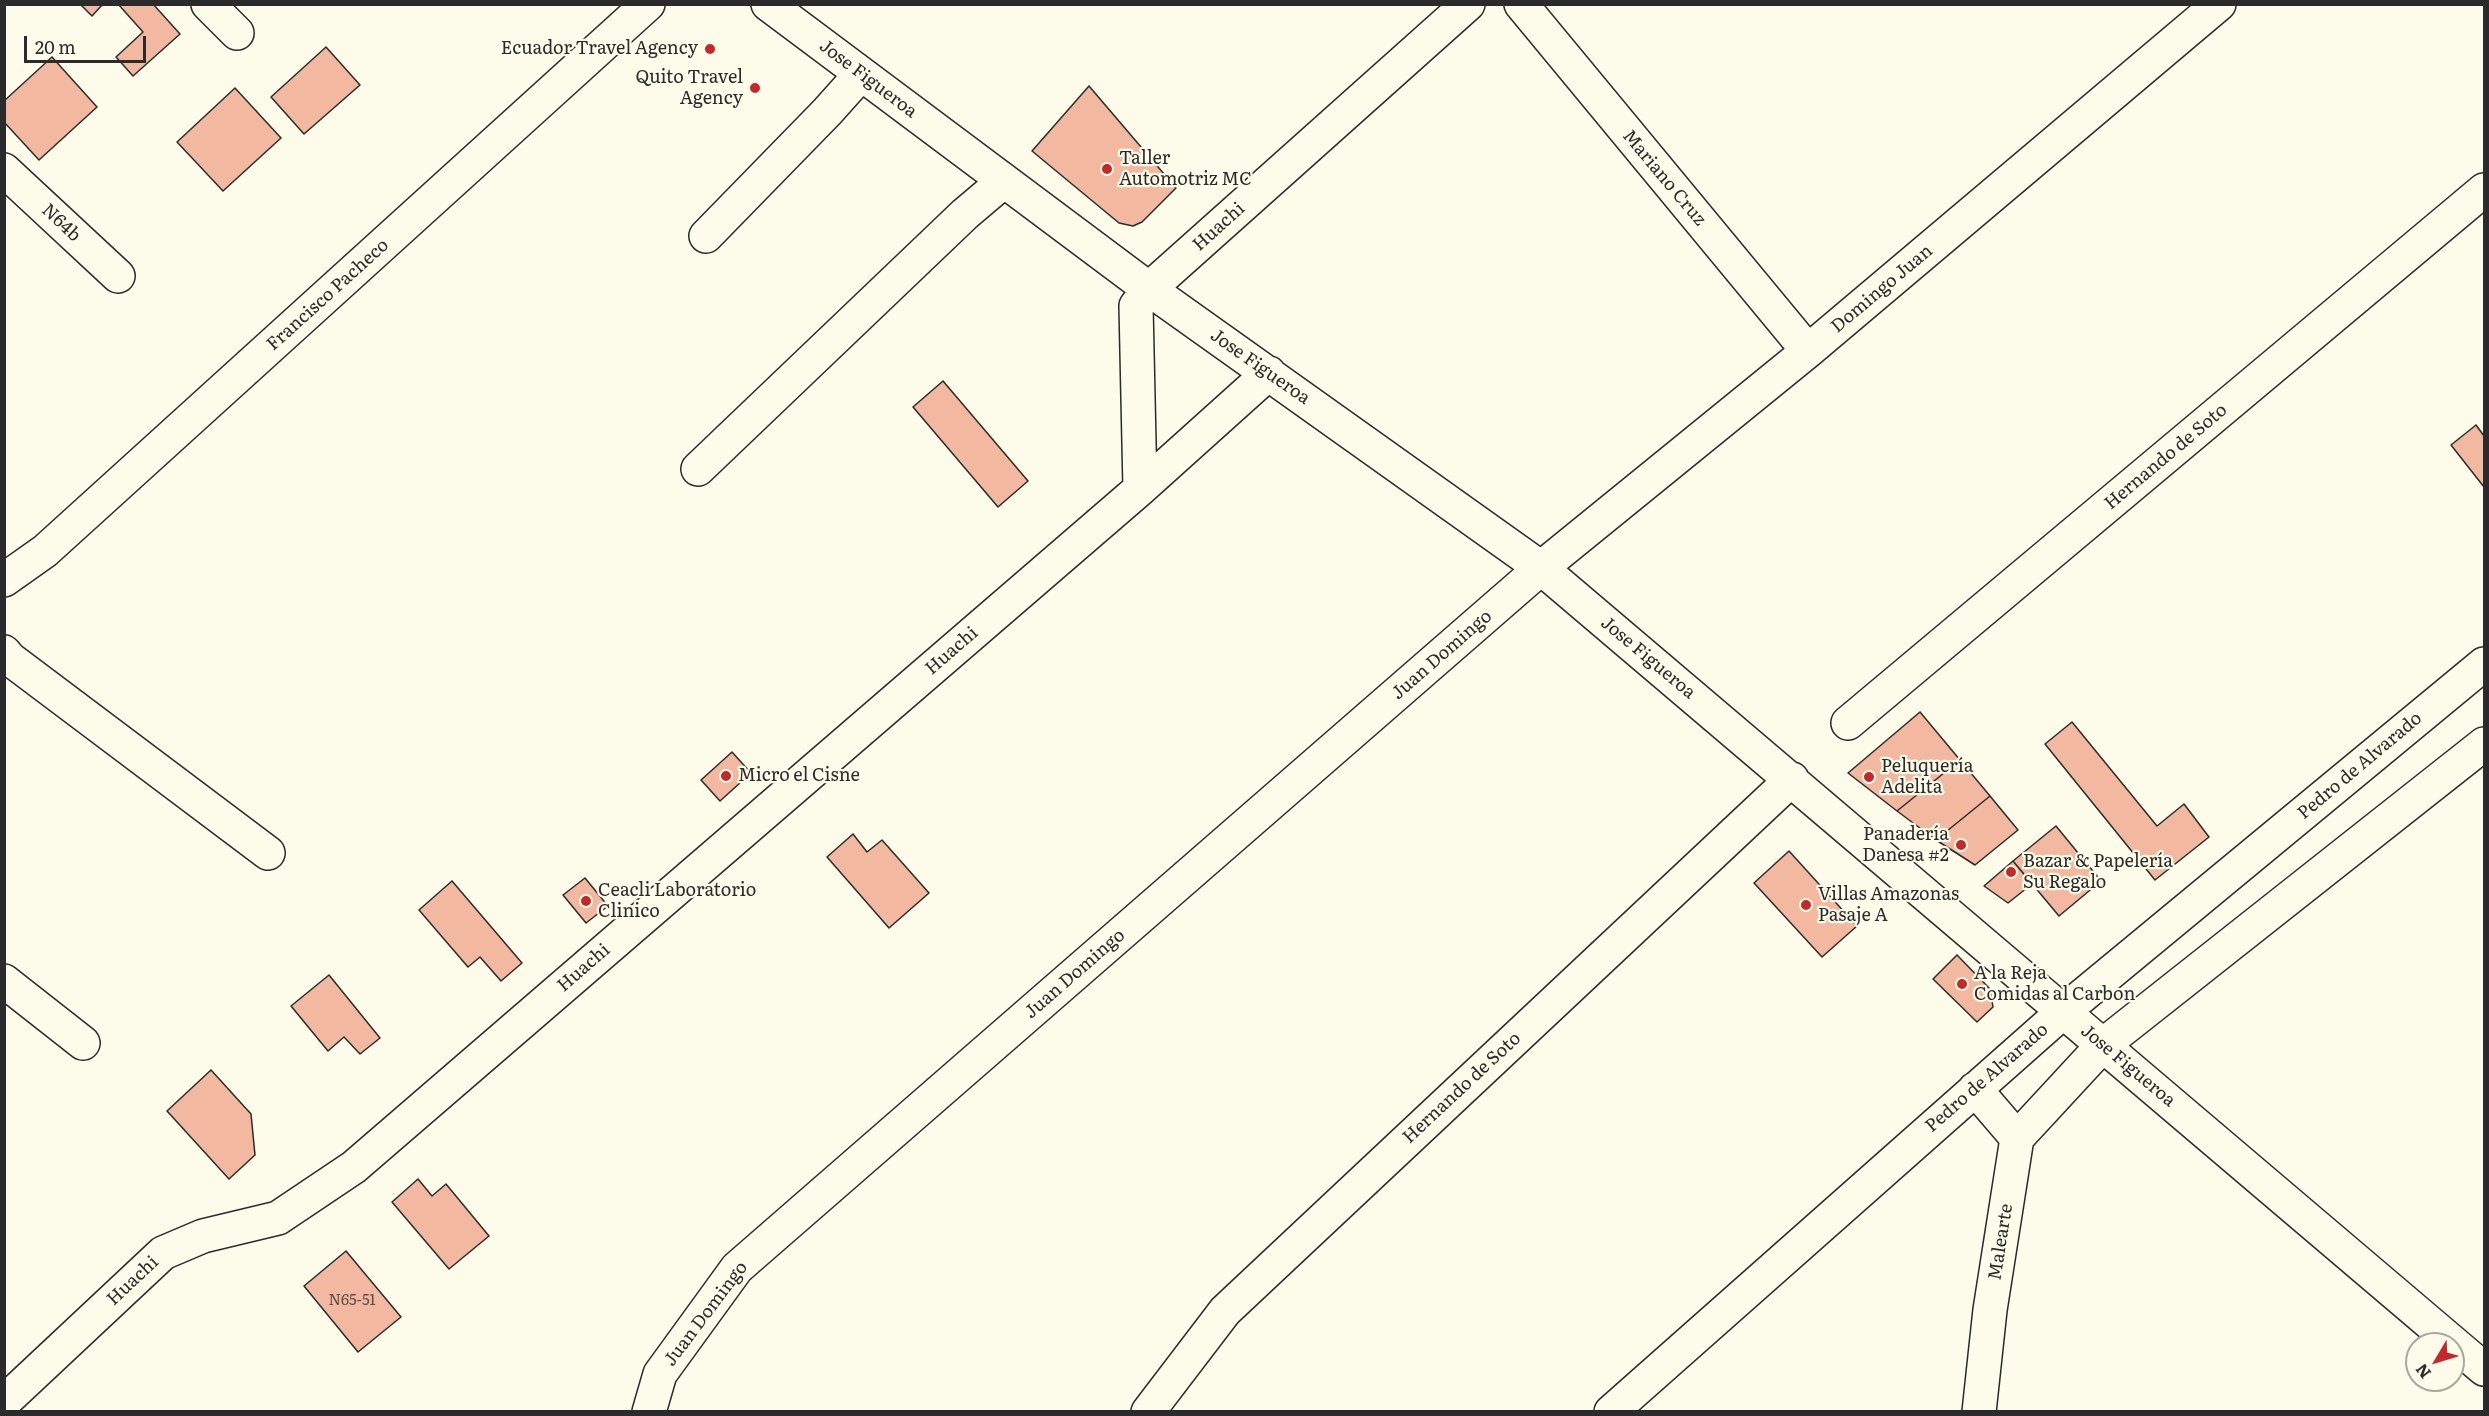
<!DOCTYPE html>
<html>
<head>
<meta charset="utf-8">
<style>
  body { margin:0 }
  #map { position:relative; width:2489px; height:1416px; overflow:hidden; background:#fdfbea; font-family:Literata,serif }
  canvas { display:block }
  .frame { position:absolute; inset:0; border:6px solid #2b2b2b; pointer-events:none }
  .north { position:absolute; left:2405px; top:1332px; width:60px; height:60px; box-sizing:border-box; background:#fdfbea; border:2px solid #a9a89e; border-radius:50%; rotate:232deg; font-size:16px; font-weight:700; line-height:24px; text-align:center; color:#2b2b2b }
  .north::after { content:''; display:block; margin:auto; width:21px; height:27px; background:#c62828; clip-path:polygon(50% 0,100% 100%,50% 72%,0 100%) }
  .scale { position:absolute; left:24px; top:36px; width:122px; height:27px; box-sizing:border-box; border:3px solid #2b2b2b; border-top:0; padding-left:8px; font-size:18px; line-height:21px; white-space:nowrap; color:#2b2b2b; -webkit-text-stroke:4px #fdfbea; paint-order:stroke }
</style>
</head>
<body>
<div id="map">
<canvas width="2489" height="1416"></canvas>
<div class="frame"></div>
<div class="north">N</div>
<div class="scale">20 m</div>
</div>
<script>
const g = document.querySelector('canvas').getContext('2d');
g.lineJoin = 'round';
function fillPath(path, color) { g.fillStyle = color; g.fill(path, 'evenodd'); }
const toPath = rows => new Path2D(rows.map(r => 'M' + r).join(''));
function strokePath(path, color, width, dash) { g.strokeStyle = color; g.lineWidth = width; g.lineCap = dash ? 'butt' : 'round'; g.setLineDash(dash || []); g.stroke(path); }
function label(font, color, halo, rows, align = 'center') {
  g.font = font + ' Literata,serif'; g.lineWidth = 4.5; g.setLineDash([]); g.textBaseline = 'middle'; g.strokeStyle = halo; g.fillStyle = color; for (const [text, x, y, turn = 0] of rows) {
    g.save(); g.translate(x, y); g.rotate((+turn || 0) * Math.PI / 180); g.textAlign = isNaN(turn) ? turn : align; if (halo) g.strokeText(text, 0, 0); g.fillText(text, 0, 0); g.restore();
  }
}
const building = toPath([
  [80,4,103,4,92,16,80,4],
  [118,4,153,4,180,34,133,76,116,57,143,32,118,4],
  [326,47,360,85,304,134,271,97,326,47],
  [52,57,97,107,39,160,4,122,4,101,52,57],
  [1089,86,1176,188,1142,222,1133,226,1119,223,1032,151,1089,86],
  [235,88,281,138,223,191,177,142,235,88],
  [943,381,1028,481,998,507,913,407,943,381],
  [2476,425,2484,436,2484,487,2451,445,2476,425],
  [1920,712,1960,760,1897,811,1848,773,1920,712],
  [2072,722,2157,826,2184,804,2209,837,2155,880,2045,744,2072,722],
  [732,752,751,773,720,801,701,780,732,752],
  [1960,760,1990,796,1936,840,1897,811,1960,760],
  [1990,796,2018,830,1975,865,1936,840,1990,796],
  [2056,826,2101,881,2059,916,2013,861,2056,826],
  [853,834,867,852,882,840,929,893,889,928,827,857,853,834],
  [1789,851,1857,926,1822,957,1754,883,1789,851],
  [2013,861,2032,884,2008,903,1984,886,2013,861],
  [585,878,608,906,586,923,563,895,585,878],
  [452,881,522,963,501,981,480,957,468,967,419,910,452,881],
  [1957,955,1990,989,1993,1007,1977,1022,1933,979,1957,955],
  [329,975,380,1038,360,1054,344,1037,328,1051,291,1006,329,975],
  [211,1070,251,1114,255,1155,229,1179,167,1111,211,1070],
  [418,1179,432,1196,446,1184,489,1236,449,1269,392,1202,418,1179],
  [346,1251,401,1317,358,1352,304,1286,346,1251]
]);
fillPath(building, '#f2b8a0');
strokePath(building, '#2b2b2b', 1.5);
const minor = toPath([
  [208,4,237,33],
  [768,4,1149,289,1541,568,2484,1369],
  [1521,4,1808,351],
  [4,170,118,276],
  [706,236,827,112,861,74],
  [698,469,965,214,1004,181],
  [1140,489,1136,306,1149,289,1468,4],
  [4,580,45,551,648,4],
  [4,652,10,659,268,853],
  [1848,723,2484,190],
  [4,981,83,1043],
  [1975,1089,2017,1138,1990,1310,1979,1412],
  [2017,1138,2103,1045,2484,744],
  [4,1402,163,1253,203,1236,278,1218,354,1167,1140,489,1269,373],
  [649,1412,660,1374,737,1268,1541,568,1808,351,2219,4],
  [1148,1412,1225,1311,1792,779],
  [1611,1412,2064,1011,2484,664]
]);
strokePath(minor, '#2b2b2b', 36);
strokePath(minor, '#fdfbea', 33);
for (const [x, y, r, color] of [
  [710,49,6,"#c62828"],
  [755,88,6,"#c62828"],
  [1107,169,6,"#c62828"],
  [726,776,6,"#c62828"],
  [1869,777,6,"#c62828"],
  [1961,845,6,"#c62828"],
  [2011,872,6,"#c62828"],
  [586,901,6,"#c62828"],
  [1806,905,6,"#c62828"],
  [1962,984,6,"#c62828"]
]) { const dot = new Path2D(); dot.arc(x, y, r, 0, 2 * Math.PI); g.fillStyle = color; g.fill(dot); strokePath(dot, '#fdfbea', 2); }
label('15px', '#5d4e48', null, [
  ["N65-51",352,1301]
]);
label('18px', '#2b2b2b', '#fdfbea', [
  ["Ecuador Travel Agency",698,49,"right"],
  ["Quito Travel",743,78,"right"],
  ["Agency",743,99,"right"],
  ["Taller",1119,159],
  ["Automotriz MC",1119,180],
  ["Peluquería",1881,767],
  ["Adelita",1881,788],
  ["Micro el Cisne",738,776],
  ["Panadería",1949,835,"right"],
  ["Danesa #2",1949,856,"right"],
  ["Bazar & Papelería",2023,862],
  ["Su Regalo",2023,883],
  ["Ceacli Laboratorio",598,891],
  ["Clinico",598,912],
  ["Villas Amazonas",1818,895],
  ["Pasaje A",1818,916],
  ["A la Reja",1974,974],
  ["Comidas al Carbon",1974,995]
], 'left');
label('18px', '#2b2b2b', '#fdfbea', [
  ["Jose Figueroa",868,79,37],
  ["Mariano Cruz",1664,178,50],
  ["N64b",61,223,43],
  ["Huachi",1219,227,-42],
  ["Domingo Juan",1882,289,-40],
  ["Francisco Pacheco",328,295,-42],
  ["Jose Figueroa",1260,367,35],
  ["Hernando de Soto",2166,457,-40],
  ["Huachi",952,651,-41],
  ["Juan Domingo",1442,655,-41],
  ["Jose Figueroa",1648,658,40],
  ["Pedro de Alvarado",2360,766,-40],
  ["Huachi",584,968,-41],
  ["Juan Domingo",1075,974,-41],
  ["Jose Figueroa",2128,1066,40],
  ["Pedro de Alvarado",1987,1078,-41],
  ["Hernando de Soto",1462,1088,-43],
  ["Malearte",2001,1242,-81],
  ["Huachi",133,1281,-43],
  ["Juan Domingo",706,1314,-53]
]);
</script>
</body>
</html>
